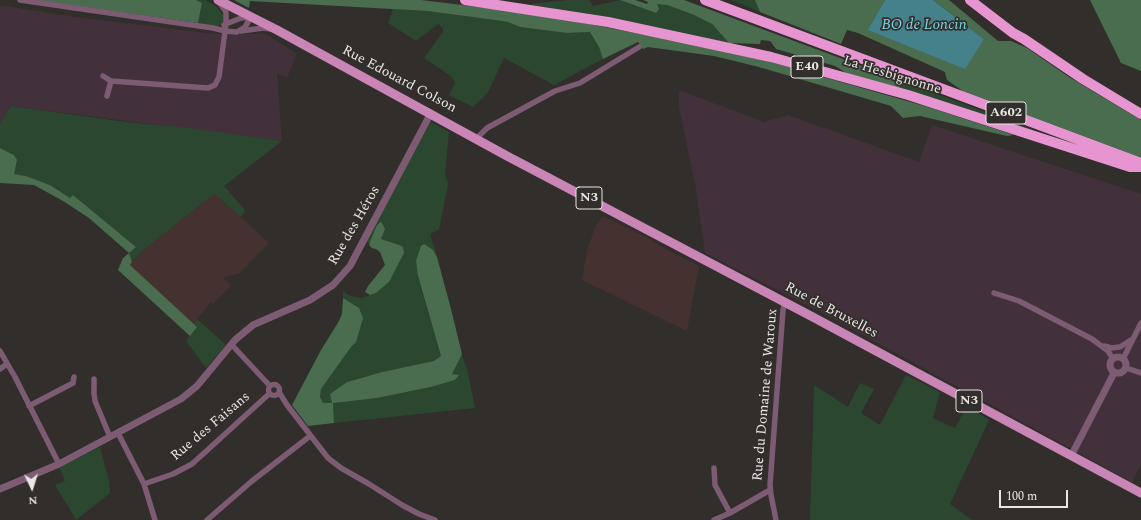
<!DOCTYPE html>
<html>
<head>
<meta charset="utf-8">
<style>
  body { margin:0 }
  #map { position:relative; width:1141px; height:520px; overflow:hidden; background:#322e2b; font-family:Spectral,serif }
  canvas { display:block }
  .north { position:absolute; left:12px; top:468px; width:40px; height:40px; -webkit-text-stroke:3px #322e2b; paint-order:stroke; rotate:176deg; font-size:11px; font-weight:700; line-height:16px; text-align:center; color:#e9e6e4 }
  .north::after { content:''; display:block; margin:auto; width:14px; height:18px; background:#e9e6e4; clip-path:polygon(50% 0,100% 100%,50% 72%,0 100%) }
  .scale { position:absolute; left:999px; top:490px; width:69px; height:18px; box-sizing:border-box; border:2px solid #e9e6e4; border-top:0; padding-left:5px; font-size:12px; line-height:14px; white-space:nowrap; color:#e9e6e4; -webkit-text-stroke:3px #322e2b; paint-order:stroke }
</style>
</head>
<body>
<div id="map">
<canvas width="1141" height="520"></canvas>
<div class="north">N</div>
<div class="scale">100 m</div>
</div>
<script>
const g = document.querySelector('canvas').getContext('2d');
g.lineJoin = 'round';
function fillPath(path, color) { g.fillStyle = color; g.fill(path, 'evenodd'); }
const toPath = rows => new Path2D(rows.map(r => 'M' + r).join(''));
function strokePath(path, color, width, dash) { g.strokeStyle = color; g.lineWidth = width; g.lineCap = dash ? 'butt' : 'round'; g.setLineDash(dash || []); g.stroke(path); }
function label(font, color, halo, rows, align = 'center') {
  g.font = font + ' Spectral,serif'; g.lineWidth = 3.5; g.setLineDash([]); g.textBaseline = 'middle'; g.strokeStyle = halo; g.fillStyle = color; for (const [text, x, y, turn = 0] of rows) {
    g.save(); g.translate(x, y); g.rotate((+turn || 0) * Math.PI / 180); g.textAlign = isNaN(turn) ? turn : align; if (halo) g.strokeText(text, 0, 0); g.fillText(text, 0, 0); g.restore();
  }
}
fillPath(toPath([
  [0,5,67,16,214,34,266,34,297,54,287,78,277,73,282,141,11,106,0,123],
  [679,90,764,122,788,115,919,162,932,125,1141,194,1141,464,1132,482,828,316,705,253,695,183,679,108]
]), '#42313a');
fillPath(toPath([
  [214,194,241,217,269,243,240,273,223,278,231,286,213,304,211,302,193,324,130,265,141,252],
  [603,216,650,239,657,244,699,266,687,331,582,280,587,250,596,225]
]), '#45312f');
fillPath(toPath([
  [196,0,205,0,216,6,224,16,222,24,215,27,198,23,202,3],
  [567,0,589,0,593,6,620,0,656,13,657,3,667,5,694,15,712,24,729,43,529,4],
  [731,0,755,0,760,12],
  [393,9,427,11,495,20,508,22,520,27,567,33,590,32,599,47,603,59,554,85,504,58,488,92,473,107,449,95,455,83,452,77,424,58,443,32,443,28,438,24,416,41,388,23],
  [902,81,1038,132,899,88],
  [11,106,126,122,189,128,282,141,224,186,245,210,241,217,214,194,141,252,132,262,129,253,136,247,73,195,70,198,50,185,26,176,14,174,14,155,0,148,0,123],
  [431,122,449,132,445,174,448,184,439,230,430,234,437,257,433,250,416,261,420,285,441,356,434,361,382,372,347,382,330,394,366,399,377,398,431,387,455,380,458,375,451,374,462,354,468,373,475,408,334,423,333,403,323,403,320,399,321,389,351,347,356,342,359,308,343,298,343,291,348,295,361,298,376,293,389,282,400,259,380,252,376,249,372,248,365,238],
  [197,319,225,344,225,346,206,368,186,341,196,326,193,324],
  [906,375,940,392,933,418,955,428,967,406,989,420,950,504,972,520,810,520,814,385,848,407,860,383,874,389,861,413,880,425],
  [100,447,109,481,110,493,76,520,55,485,65,481,59,467]
]), '#2c4730');
fillPath(toPath([
  [34,0,196,0,202,3,198,23],
  [234,0,421,0,495,9,573,21,667,39,771,62,928,107,1014,135,1007,136,920,116,903,118,891,106,759,67,714,56,648,47,643,49,638,42,603,59,599,47,590,32,567,33,520,27,508,22,495,20,427,11,250,1,249,8],
  [620,0,635,0,647,4,648,2,643,0,684,0,902,81,899,88,848,74,835,66,776,49,770,41,761,40,760,44,729,43,712,24,694,15,667,5,657,4,659,9,656,13],
  [755,0,885,0,869,30,984,39,933,0,949,0,998,41,1011,41,1027,48,1069,77,1141,120,1141,159,964,92,947,80,945,72,858,33,847,30,841,44,760,12],
  [1090,0,1141,0,1141,71,1121,63],
  [0,148,14,155,17,160,14,174,26,176,50,185,70,198,73,195,136,247,129,253,132,262,130,265,197,327,190,336,118,270,123,258,129,253,89,218,63,201,34,185,0,183],
  [380,222,382,223,385,229,381,239,399,245,403,247,404,253,389,282,376,293,370,295,365,292,368,286,385,265,380,252,376,249,372,248,369,245,376,227],
  [424,244,433,250,437,257,451,309,462,354,452,374,459,375,455,380,431,387,377,398,333,403,334,423,308,426,292,405,321,350,339,321,342,314,343,298,359,308,363,318,356,342,351,347,321,389,320,397,323,403,332,403,330,394,347,382,382,372,434,361,441,356,418,276,416,261,421,246]
]), '#496d4e');
fillPath(toPath([
  [885,0,933,0,984,39,965,69,868,30]
]), '#45818a');
strokePath(toPath([
  [20,0,213,28,225,31,237,32,245,27,251,17],
  [218,1,226,12,226,24,224,25],
  [241,31,263,28,270,29],
  [103,76,111,81,208,88,215,85,219,77,226,24,241,18,250,17],
  [107,96,111,81],
  [477,138,487,128,555,91,580,83,639,47],
  [994,293,1019,301,1092,339,1108,351,1113,359],
  [231,344,270,386],
  [1104,346,1112,348,1120,347,1131,340],
  [0,351,15,377,59,464],
  [1123,359,1141,323],
  [1126,368,1141,373],
  [0,369,7,364],
  [94,379,94,393,95,401,110,437],
  '268.5 390a5.5 5.5 0 1 1 11 0a5.5 5.5 0 1 1-11 0Z',
  [279,392,287,405,328,458,341,468,369,484,402,505,419,514,435,520],
  [29,406,73,383,74,377],
  [118,433,144,484,155,520],
  [714,468,715,485,730,513],
  [144,484,173,474,192,464,269,394],
  [207,520,252,481,310,436],
  [714,520,730,513,770,490],
  [776,520,771,495,770,485,783,310,785,302]
]), '#7d5b73', 5.5);
strokePath(toPath([
  '1110 365a8 8 0 1 1 16 0a8 8 0 1 1-16 0Z',
  [1071,456,1114,373],
  [0,489,59,464,181,399,197,386,235,340,253,325,310,300,333,285,350,266,431,113]
]), '#7d5b73', 7);
strokePath(toPath([
  [218,0,277,30,507,156,809,315,1141,493]
]), '#c985b6', 9);
strokePath(toPath([
  [465,0,608,22,771,57,908,95,1130,167,1141,167],
  [705,0,1141,163],
  [970,0,1013,33,1024,39,1083,79,1141,114]
]), '#e795d1', 10);
for (const [x, y, w] of [
  [807,67,32],
  [1006,113,40],
  [589,198,26],
  [969,401,26]
]) { const box = new Path2D(); box.roundRect(x - w / 2, y - 11, w, 22, 3); g.fillStyle = '#322e2b'; g.fill(box); strokePath(box, '#e9e6e4', 1); }
label('bold 13px', '#e9e6e4', null, [
  ["E40",807,67],
  ["A602",1006,113],
  ["N3",589,198],
  ["N3",969,401]
]);
label('14px', '#e9e6e4', '#322e2b', [
  ["La Hesbignonne",892,76,17],
  ["Rue Edouard Colson",399,80,28],
  ["Rue des Héros",355,226,-60],
  ["Rue de Bruxelles",831,311,28],
  ["Rue du Domaine de Waroux",766,395,-85],
  ["Rue des Faisans",211,427,-40]
]);
label('italic 15px', '#78d8e8', '#322e2b', [
  ["BO de Loncin",924,26]
]);
</script>
</body>
</html>
